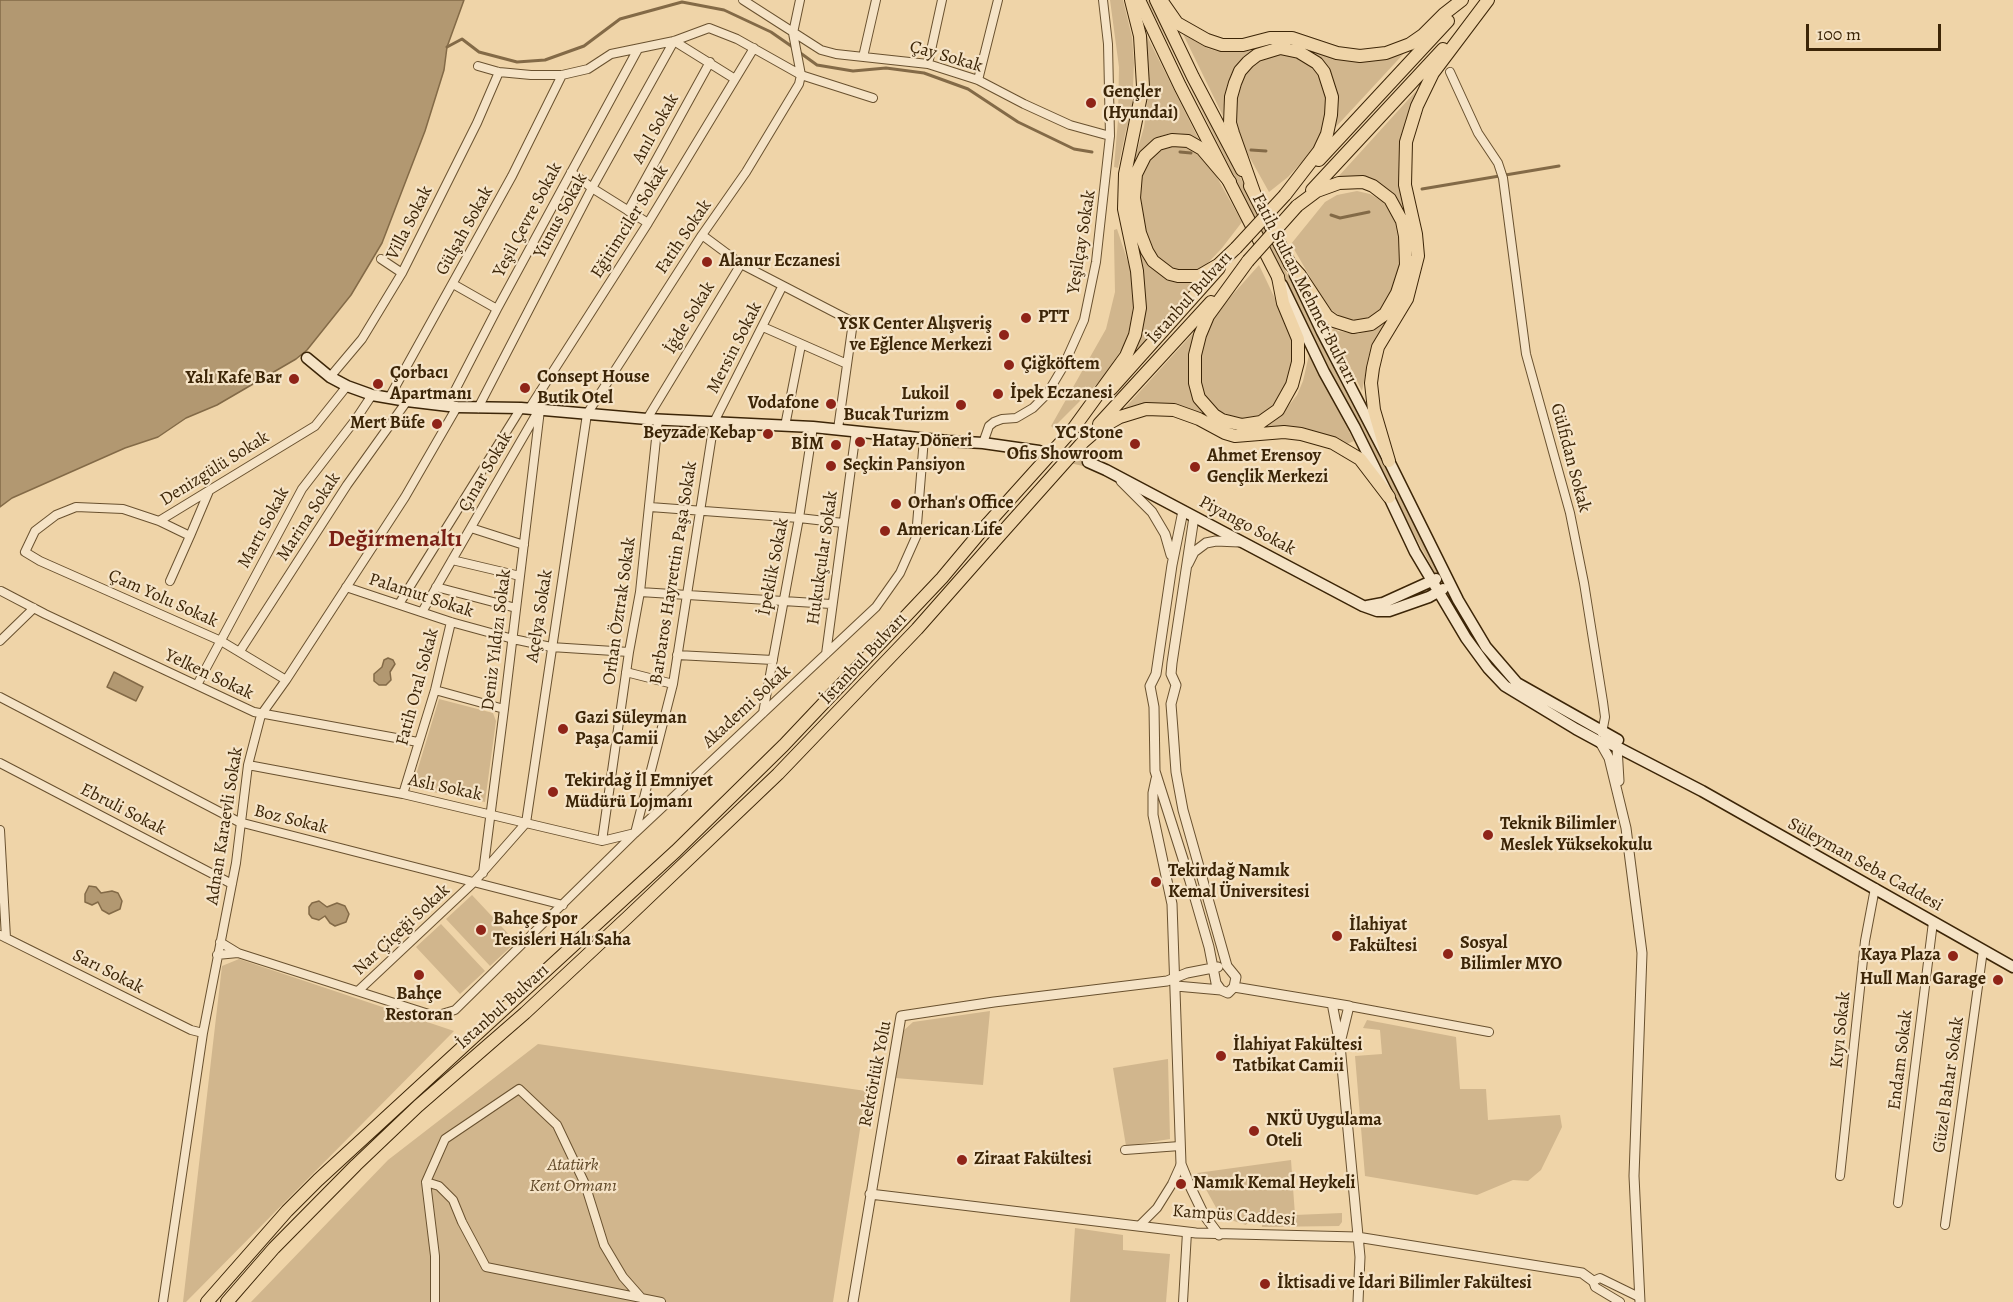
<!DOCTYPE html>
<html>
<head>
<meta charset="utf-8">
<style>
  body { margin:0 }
  #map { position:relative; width:2013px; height:1302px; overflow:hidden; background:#efd4a8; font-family:Alegreya,serif }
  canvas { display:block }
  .scale { position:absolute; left:1806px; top:24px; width:135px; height:27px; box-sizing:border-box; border:3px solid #3c2507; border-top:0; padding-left:8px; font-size:18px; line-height:21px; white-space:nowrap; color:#3c2507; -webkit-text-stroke:4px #f5e3c6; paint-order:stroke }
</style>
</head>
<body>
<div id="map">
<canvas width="2013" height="1302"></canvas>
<div class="scale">100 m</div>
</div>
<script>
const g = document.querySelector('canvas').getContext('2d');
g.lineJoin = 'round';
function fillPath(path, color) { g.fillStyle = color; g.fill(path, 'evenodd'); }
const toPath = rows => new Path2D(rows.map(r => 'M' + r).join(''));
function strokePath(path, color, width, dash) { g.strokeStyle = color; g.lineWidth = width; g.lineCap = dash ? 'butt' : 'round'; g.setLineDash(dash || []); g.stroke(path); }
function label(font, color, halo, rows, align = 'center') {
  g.font = font + ' Alegreya,serif'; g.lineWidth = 4.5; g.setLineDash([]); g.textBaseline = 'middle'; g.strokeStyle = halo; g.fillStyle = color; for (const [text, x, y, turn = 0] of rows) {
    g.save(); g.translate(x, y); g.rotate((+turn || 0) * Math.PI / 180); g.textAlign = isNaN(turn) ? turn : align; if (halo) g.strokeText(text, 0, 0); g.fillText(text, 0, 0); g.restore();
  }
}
fillPath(toPath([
  [1110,0,1123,0,1132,37,1134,63,1132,112,1126,130,1118,168,1114,167,1118,120,1119,67],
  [1147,0,1150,0,1171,45,1231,158,1327,356,1439,571,1437,573,1435,573,1401,510,1324,358],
  [1144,30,1199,140,1184,134,1170,133,1153,139,1137,159,1131,172,1144,127,1149,90],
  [1183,34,1207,48,1217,51,1237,52,1257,50,1237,66,1232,73,1225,94,1223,116],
  [1310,48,1323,53,1408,49,1333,130,1320,60,1309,51],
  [1288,53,1300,57,1318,71,1327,94,1326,120,1318,141,1312,151,1288,177,1269,192,1241,142,1235,118,1236,102,1239,85,1248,70,1257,60,1275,54],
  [1416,91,1402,135,1406,210,1402,211,1392,194,1337,178],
  [1182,144,1201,154,1210,165,1242,222,1222,248,1205,266,1191,272,1179,273,1154,255,1148,239,1142,209,1140,188,1141,177,1153,153,1161,148],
  [1357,191,1370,194,1382,201,1391,211,1398,228,1401,245,1398,278,1384,308,1362,322,1351,322,1345,319,1328,308,1291,244,1325,202,1337,195],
  [1117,229,1132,274,1134,301,1129,331,1123,347,1103,378,1053,428,1051,426,1106,329,1115,292,1114,241,1114,230],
  [1142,250,1168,279,1182,282,1199,282,1137,350,1145,309,1145,290,1137,252],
  [1259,265,1289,328,1293,351,1286,388,1281,398,1271,408,1260,415,1238,419,1216,409,1210,404,1205,396,1200,380,1201,348,1205,335,1218,311],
  [1391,316,1375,341,1369,355,1362,391,1332,330,1334,328,1338,331,1358,334,1368,331],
  [1195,331,1188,362,1188,378,1191,390,1208,415,1206,418,1139,405,1124,409],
  [1309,355,1354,441,1347,444,1306,429,1288,427,1262,430,1280,417,1297,395,1303,381],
  [439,699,493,713,496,721,485,802,412,788],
  [472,895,516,942,490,966,446,919],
  [441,924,485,971,460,994,416,947],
  [239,959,454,1031,186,1302,183,1302,222,966],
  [990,1011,983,1085,895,1078,903,1031,913,1022],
  [1367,1020,1456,1037,1460,1089,1486,1089,1488,1120,1560,1115,1562,1127,1541,1170,1528,1181,1513,1180,1477,1195,1365,1176,1355,1056,1382,1054,1380,1030,1363,1028],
  [538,1044,866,1091,833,1302,251,1302,388,1160],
  [1168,1059,1170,1139,1126,1146,1113,1068],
  [1291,1160,1295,1215,1342,1213,1342,1222,1339,1226,1262,1227,1262,1222,1249,1220,1246,1225,1231,1220,1219,1213,1197,1173],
  [1075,1228,1123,1235,1123,1250,1170,1254,1166,1302,1070,1302]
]), '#d1b68d');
const water = toPath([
  [0,0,464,0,447,47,444,70,425,131,382,243,351,295,307,350,296,359,217,405,186,418,158,437,125,448,12,498,0,507,0,0],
  [388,658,393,660,395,664,390,672,391,680,386,685,379,685,374,681,374,674,382,667,384,660,388,658],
  [114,672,143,687,136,701,107,687,114,672],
  [89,886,96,887,101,893,112,891,118,893,122,901,120,909,109,914,102,910,98,902,92,905,85,902,85,894,89,886],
  [319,901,327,907,337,903,345,906,349,914,346,922,335,926,330,923,325,916,319,920,312,918,309,914,309,907,312,903,319,901]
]);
fillPath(water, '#b29871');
strokePath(water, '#836a47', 1.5);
strokePath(toPath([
  [447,47,462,39,479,52,517,62,545,60,584,46,620,19,682,2,724,10,771,32,794,48],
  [799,52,817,65,853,71,886,68,924,73,968,89,1018,122,1074,149,1092,152],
  [1251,150,1266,151],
  [1180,152,1191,153],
  [1422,189,1559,166],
  [1331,215,1340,218,1369,212]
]), '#836a47', 3);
strokePath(toPath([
  [1045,452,1088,462]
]), '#cbb188', 10, [10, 5]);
const minor = toPath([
  [743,0,821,50,836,54,928,64,978,80,1024,104,1070,125,1110,136],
  [863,57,876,0],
  [928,64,942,0],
  [478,66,499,72,531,75,562,75,588,69,611,54,674,41,709,28,737,39,801,75,873,98],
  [1450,72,1478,133,1498,163,1503,178,1526,354,1570,513,1584,583,1603,702,1605,717,1602,733],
  [978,80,998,0],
  [571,172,592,188,648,223],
  [628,211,710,62],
  [702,235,741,264,853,322,838,429],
  [381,259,402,273],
  [453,284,497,309],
  [763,327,847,364],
  [330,377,362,339,402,273,477,123,499,72],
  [389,398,512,176,562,75],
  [447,406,497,309,638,49],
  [478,408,592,188,674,41,735,79],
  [529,409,648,223,754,48],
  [647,419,741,264],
  [785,426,801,345],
  [983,443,989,426,994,422,1002,419,1016,418,1033,408,1047,394,1063,367,1084,320,1096,262,1110,136,1108,44,1103,0],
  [650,507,799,518,843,523],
  [159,521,315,426,347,386],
  [471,528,524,545],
  [190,536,209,491],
  [452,560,520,576],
  [170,581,190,536,159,521,123,509,76,507,56,515,35,531,25,552,40,561,221,641,286,680],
  [346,587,451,622,513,639,551,647,629,652],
  [436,587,516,608],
  [1,591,45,614,254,712,418,742],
  [640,592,831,604],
  [399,604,521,408],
  [422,612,537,413],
  [0,641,34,608],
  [240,651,347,485,407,401],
  [826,654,856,431],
  [677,655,773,660],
  [626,672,673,684],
  [197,685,302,489,356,419,372,395],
  [435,690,504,709],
  [0,697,239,822,563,905],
  [763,713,799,518,813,427],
  [0,763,232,884],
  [248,765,403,794,602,841,635,833,673,684,714,422,782,287],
  [403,794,435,690,451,622],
  [526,823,587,414,702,235,746,172,799,84,801,75,793,33,800,0],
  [0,830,6,938],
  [602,841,629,652,640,592,658,420],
  [483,873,504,709,540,410],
  [0,935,191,1030,203,1033],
  [220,942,238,953,435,1016,455,1010,635,833,876,607,900,573,916,537,924,438],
  [217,955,238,953],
  [358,991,474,882,526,823],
  [1349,1006,1489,1032],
  [1125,1150,1180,1146],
  [1840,1176,1865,941,1875,888],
  [426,1182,439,1186,453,1200,462,1222,486,1267,661,1302],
  [1898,1203,1933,922],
  [1140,1225,1157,1208,1172,1184,1181,1164],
  [1945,1225,1983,950],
  [163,1302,203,1033,236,863,248,765,261,715,286,680,405,497,457,407],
  [435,1302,435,1256,426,1182,445,1139,519,1089,557,1125,585,1184,604,1245,623,1277,645,1302],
  [1183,1302,1187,1232],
  [1620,1302,1595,1287,1593,1281,1600,1278,1639,1297]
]);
const tertiary = toPath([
  [1121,481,1152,512,1165,534,1171,555],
  [1183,511,1172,565,1156,674,1150,686,1154,707,1155,771,1190,881,1209,947,1216,983,1221,990,1228,993,1234,987,1236,977,1227,966,1183,810,1176,772,1173,730,1171,704,1176,685,1171,674,1172,663,1194,517],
  [1188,564,1194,552,1206,543,1216,541,1239,542],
  [1600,742,1609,758,1626,828,1642,953,1634,1176,1640,1302],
  [1617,747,1619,781],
  [1156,779,1153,793,1153,815,1172,904,1181,1164,1190,1186,1204,1215,1219,1235],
  [1176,986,1221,990],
  [1234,987,1349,1006,1340,1043],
  [1332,1003,1340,1045,1360,1257,1358,1302],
  [870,1194,1196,1233,1357,1237,1582,1273,1593,1281],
  [853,1302,901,1016,994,1002,1167,981,1187,973,1218,967]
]);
const secondary = toPath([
  [1295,275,1322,332,1389,461,1458,600,1486,647,1517,683,1618,740],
  [1282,285,1324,372,1355,428,1389,497,1415,552,1466,638,1488,668,1505,686,1576,729,1600,742,1606,742,1617,747,1702,791,2013,967],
  [307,358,330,377,347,386,372,395,407,401,457,407,521,408,647,419,813,427,948,441,983,443,1039,451],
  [1088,462,1106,470,1363,606,1377,611,1389,611,1429,597,1443,589],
  [1367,606,1383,603,1436,579]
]);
const primary = toPath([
  [1139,0,1180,86,1278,277],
  [1156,0,1193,77,1242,170],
  [1250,186,1290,264]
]);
const trunk = toPath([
  [1161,0,1177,23,1207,40,1222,45,1243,45,1270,38,1292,38,1337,53,1360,56,1386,53,1410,44,1423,35,1444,14,1462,0],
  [1319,160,1448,21],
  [1230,182,1202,149,1188,141,1172,140,1158,144,1145,156,1136,174,1134,198,1140,233,1147,251,1153,261,1170,274,1178,276,1199,276,1218,265,1236,248],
  [1312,190,1443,49],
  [1255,195,1233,133,1230,123,1231,97,1235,83,1240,71,1248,62,1257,55,1280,48,1299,52,1317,63,1324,72,1332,97,1331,115,1327,134,1319,151,1285,195],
  [1248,261,1208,316,1200,335,1195,355,1195,383,1199,398,1214,415,1222,420,1242,425,1261,422,1278,410,1292,385,1298,362,1298,339,1283,303,1278,277],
  [1290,264,1300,275,1327,316,1334,321,1353,327,1371,324,1385,314,1397,293,1406,265,1405,236,1402,221,1390,199,1373,186,1363,182,1339,183,1317,191,1297,206],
  [1111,389,1219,268],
  [1099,424,1211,302],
  [1073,429,1126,356,1135,335,1140,308,1137,271,1124,209,1125,174,1143,86,1140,36,1131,0],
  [1082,443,1097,430,1120,417,1146,409,1174,410,1199,419,1225,433,1235,436,1284,432,1301,434,1333,443,1360,459,1389,497],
  [1389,461,1374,410,1371,383,1373,368,1378,347,1407,299,1418,256,1416,234,1405,185,1406,142,1417,106,1433,73,1488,0],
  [207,1302,287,1211,318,1180,676,851,784,745,942,578,983,529],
  [227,1302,274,1248,356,1165,418,1106,525,1013,629,916,778,774,917,629,992,544]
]);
strokePath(minor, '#69512f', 10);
strokePath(tertiary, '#69512f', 11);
strokePath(secondary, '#3c2507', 13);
strokePath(primary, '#3c2507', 14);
strokePath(trunk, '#3c2507', 14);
strokePath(minor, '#f5e3c6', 8);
strokePath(tertiary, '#f5e3c6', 9);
strokePath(secondary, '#f5e3c6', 10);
strokePath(primary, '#efd4a8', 12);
strokePath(trunk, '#efd4a8', 12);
const trunkBridge = toPath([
  [1236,248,1285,195],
  [1248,261,1297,206],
  [983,529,1073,429],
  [992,544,1082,443]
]);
strokePath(trunkBridge, '#3c2507', 14, []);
strokePath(trunkBridge, '#efd4a8', 12);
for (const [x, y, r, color] of [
  [1091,103,6,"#8f2418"],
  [707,262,6,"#8f2418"],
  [1026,318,6,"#8f2418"],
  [1004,335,6,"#8f2418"],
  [1009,365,6,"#8f2418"],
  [294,379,6,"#8f2418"],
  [378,384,6,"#8f2418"],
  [525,388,6,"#8f2418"],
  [998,394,6,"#8f2418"],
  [831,404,6,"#8f2418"],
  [961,405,6,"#8f2418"],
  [437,424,6,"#8f2418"],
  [768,434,6,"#8f2418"],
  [860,442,6,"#8f2418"],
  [1135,444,6,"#8f2418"],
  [836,445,6,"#8f2418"],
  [831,466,6,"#8f2418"],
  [1195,467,6,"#8f2418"],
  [896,504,6,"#8f2418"],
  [885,531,6,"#8f2418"],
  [563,729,6,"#8f2418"],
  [553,792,6,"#8f2418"],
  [1488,835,6,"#8f2418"],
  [1156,882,6,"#8f2418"],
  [481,930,6,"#8f2418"],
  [1337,936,6,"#8f2418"],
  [1448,954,6,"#8f2418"],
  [1953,956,6,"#8f2418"],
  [419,975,6,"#8f2418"],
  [1998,980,6,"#8f2418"],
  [1221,1056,6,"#8f2418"],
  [1254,1131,6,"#8f2418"],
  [962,1160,6,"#8f2418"],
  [1181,1184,6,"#8f2418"],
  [1265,1284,6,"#8f2418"]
]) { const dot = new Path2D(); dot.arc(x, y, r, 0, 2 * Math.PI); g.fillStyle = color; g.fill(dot); strokePath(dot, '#f5e3c6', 2); }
label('18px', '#3c2507', '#f5e3c6', [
  ["Çay Sokak",946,57,16],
  ["Anıl Sokak",656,129,-61],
  ["Yunus Sokak",561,216,-62],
  ["Yeşil Çevre Sokak",528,220,-62],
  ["Eğitimciler Sokak",630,222,-58],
  ["Villa Sokak",410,223,-63],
  ["Gülşah Sokak",465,231,-61],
  ["Fatih Sokak",684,237,-56],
  ["Yeşilçay Sokak",1082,242,-81],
  ["Fatih Sultan Mehmet Bulvarı",1304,289,63],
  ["İstanbul Bulvarı",1190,298,-48],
  ["İğde Sokak",690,318,-59],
  ["Mersin Sokak",735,348,-63],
  ["Gülfidan Sokak",1570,458,75],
  ["Denizgülü Sokak",215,469,-32],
  ["Çınar Sokak",486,472,-60],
  ["Marina Sokak",309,517,-57],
  ["Piyango Sokak",1247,526,28],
  ["Martı Sokak",264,528,-62],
  ["Hukukçular Sokak",823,558,-82],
  ["İpeklik Sokak",774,567,-79],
  ["Barbaros Hayrettin Paşa Sokak",674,573,-81],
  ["Palamut Sokak",421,596,18],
  ["Çam Yolu Sokak",163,599,24],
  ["Orhan Öztrak Sokak",620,611,-82],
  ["Açelya Sokak",540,616,-81],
  ["Deniz Yıldızı Sokak",497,640,-83],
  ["İstanbul Bulvarı",864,659,-47],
  ["Yelken Sokak",209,675,25],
  ["Fatih Oral Sokak",418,687,-75],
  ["Akademi Sokak",747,707,-43],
  ["Aslı Sokak",445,788,12],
  ["Ebruli Sokak",123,810,27],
  ["Boz Sokak",291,820,14],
  ["Adnan Karaevli Sokak",225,826,-81],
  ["Süleyman Seba Caddesi",1865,865,29],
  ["Nar Çiçeği Sokak",402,930,-43],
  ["Sarı Sokak",108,972,27],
  ["İstanbul Bulvarı",503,1007,-42],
  ["Kıyı Sokak",1841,1030,-84],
  ["Endam Sokak",1901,1060,-83],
  ["Rektörlük Yolu",876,1074,-79],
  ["Güzel Bahar Sokak",1949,1085,-82],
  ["Kampüs Caddesi",1234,1216,4]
]);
label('bold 18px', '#3c2507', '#f5e3c6', [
  ["Gençler",1103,93],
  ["(Hyundai)",1103,114],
  ["Alanur Eczanesi",719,262],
  ["PTT",1038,318],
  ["YSK Center Alışveriş",992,325,"right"],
  ["ve Eğlence Merkezi",992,346,"right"],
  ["Çiğköftem",1021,365],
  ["Çorbacı",390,374],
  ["Apartmanı",390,395],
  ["Consept House",537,378],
  ["Butik Otel",537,399],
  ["Yalı Kafe Bar",282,379,"right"],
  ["İpek Eczanesi",1010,394],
  ["Lukoil",949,395,"right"],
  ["Bucak Turizm",949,416,"right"],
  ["Vodafone",819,404,"right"],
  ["Mert Büfe",425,424,"right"],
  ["Beyzade Kebap",756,434,"right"],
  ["YC Stone",1123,434,"right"],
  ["Ofis Showroom",1123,455,"right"],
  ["Hatay Döneri",872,442],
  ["BİM",824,445,"right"],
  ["Ahmet Erensoy",1207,457],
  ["Gençlik Merkezi",1207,478],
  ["Seçkin Pansiyon",843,466],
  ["Orhan's Office",908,504],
  ["American Life",897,531],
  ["Gazi Süleyman",575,719],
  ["Paşa Camii",575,740],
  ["Tekirdağ İl Emniyet",565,782],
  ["Müdürü Lojmanı",565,803],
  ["Teknik Bilimler",1500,825],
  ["Meslek Yüksekokulu",1500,846],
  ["Tekirdağ Namık",1168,872],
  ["Kemal Üniversitesi",1168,893],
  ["Bahçe Spor",493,920],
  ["Tesisleri Halı Saha",493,941],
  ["İlahiyat",1349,926],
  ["Fakültesi",1349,947],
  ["Sosyal",1460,944],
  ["Bilimler MYO",1460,965],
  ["Kaya Plaza",1941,956,"right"],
  ["Hull Man Garage",1986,980,"right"],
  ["Bahçe",419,995,"center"],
  ["Restoran",419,1016,"center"],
  ["İlahiyat Fakültesi",1233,1046],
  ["Tatbikat Camii",1233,1067],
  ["NKÜ Uygulama",1266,1121],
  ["Oteli",1266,1142],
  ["Ziraat Fakültesi",974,1160],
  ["Namık Kemal Heykeli",1193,1184],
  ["İktisadi ve İdari Bilimler Fakültesi",1277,1284]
], 'left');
label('italic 18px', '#614928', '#f5e3c6', [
  ["Atatürk",573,1166],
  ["Kent Ormanı",573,1187]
]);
label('bold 24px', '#7a1f14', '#f5e3c6', [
  ["Değirmenaltı",395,540]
]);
</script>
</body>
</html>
